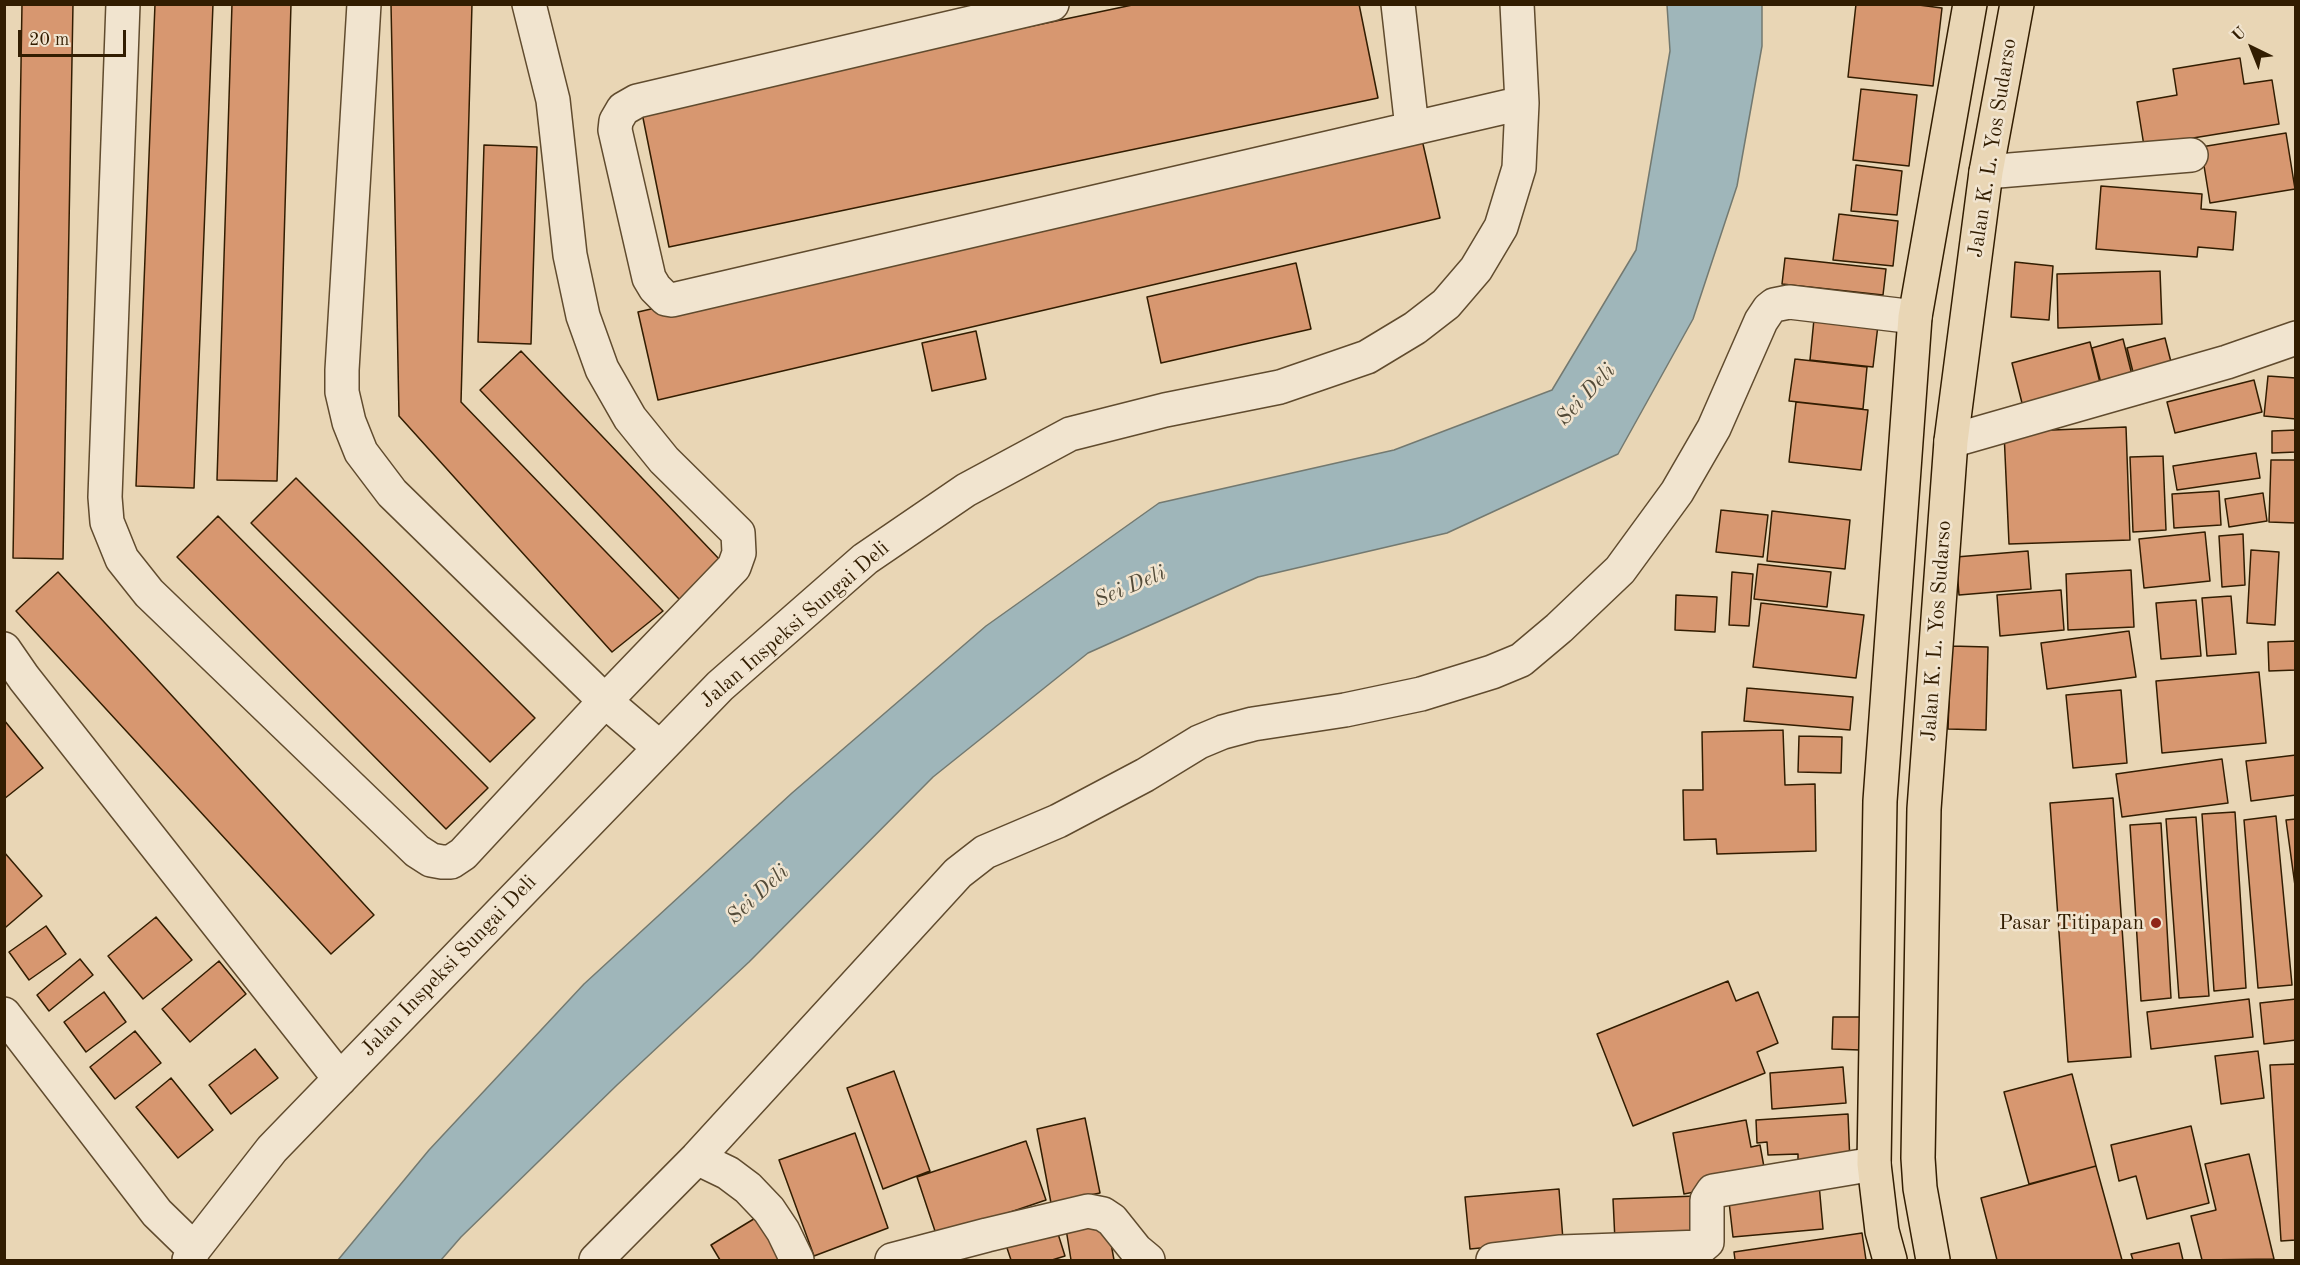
<!DOCTYPE html>
<html>
<head>
<meta charset="utf-8">
<style>
  body { margin:0 }
  #map { position:relative; width:2300px; height:1265px; overflow:hidden; background:#e9d6b5; font-family:"Old Standard TT",serif }
  canvas { display:block }
  .frame { position:absolute; inset:0; border:6px solid #321d01; pointer-events:none }
  .north { position:absolute; left:2222px; top:18px; width:60px; height:60px; -webkit-text-stroke:4px #f1e4cf; paint-order:stroke; rotate:317deg; font-size:16px; font-weight:700; line-height:24px; text-align:center; color:#321d01 }
  .north::after { content:''; display:block; margin:auto; width:21px; height:27px; background:#321d01; clip-path:polygon(50% 0,100% 100%,50% 72%,0 100%) }
  .scale { position:absolute; left:18px; top:30px; width:108px; height:27px; box-sizing:border-box; border:3px solid #321d01; border-top:0; padding-left:8px; font-size:18px; line-height:21px; white-space:nowrap; color:#321d01; -webkit-text-stroke:4px #f1e4cf; paint-order:stroke }
</style>
</head>
<body>
<div id="map">
<canvas width="2300" height="1265"></canvas>
<div class="frame"></div>
<div class="north">U</div>
<div class="scale">20 m</div>
</div>
<script>
const g = document.querySelector('canvas').getContext('2d');
g.lineJoin = 'round';
function fillPath(path, color) { g.fillStyle = color; g.fill(path, 'evenodd'); }
const toPath = rows => new Path2D(rows.map(r => 'M' + r).join(''));
function strokePath(path, color, width, dash) { g.strokeStyle = color; g.lineWidth = width; g.lineCap = dash ? 'butt' : 'round'; g.setLineDash(dash || []); g.stroke(path); }
function label(font, color, halo, rows, align = 'center') {
  g.font = font + ' "Old Standard TT",serif'; g.lineWidth = 5; g.setLineDash([]); g.textBaseline = 'middle'; g.strokeStyle = halo; g.fillStyle = color; for (const [text, x, y, turn = 0] of rows) {
    g.save(); g.translate(x, y); g.rotate((+turn || 0) * Math.PI / 180); g.textAlign = isNaN(turn) ? turn : align; if (halo) g.strokeText(text, 0, 0); g.fillText(text, 0, 0); g.restore();
  }
}
const water = toPath([
  [1667,5,1762,5,1762,46,1737,186,1693,319,1618,454,1447,533,1258,577,1088,653,933,777,749,962,617,1085,461,1237,441,1260,338,1260,429,1150,584,984,792,793,986,626,1159,503,1394,450,1552,390,1636,250,1670,51,1667,5]
]);
fillPath(water, '#9fb6ba');
strokePath(water, '#737970', 1.5);
const building = toPath([
  [22,4,73,4,63,559,13,558,22,4],
  [155,4,213,4,194,488,136,486,155,4],
  [232,4,291,4,277,481,217,480,232,4],
  [391,4,472,4,461,402,663,611,612,652,399,416,391,4],
  [1137,4,1359,4,1378,98,669,247,641,108,1137,4],
  [1856,4,1911,4,1942,8,1933,86,1848,77,1856,4],
  [2240,58,2244,84,2272,80,2279,124,2144,146,2137,102,2177,95,2173,69,2240,58],
  [1861,89,1917,95,1909,166,1853,160,1861,89],
  [1420,131,1440,218,658,400,638,312,1420,131],
  [2286,133,2295,189,2210,203,2201,147,2286,133],
  [484,145,537,147,531,344,478,342,484,145],
  [1856,165,1902,171,1897,215,1851,211,1856,165],
  [2101,186,2202,194,2201,209,2236,212,2233,250,2198,247,2197,257,2096,249,2101,186],
  [1839,214,1898,221,1893,266,1833,260,1839,214],
  [1785,258,1886,269,1883,295,1782,284,1785,258],
  [2015,262,2053,266,2049,320,2011,317,2015,262],
  [1296,263,1311,329,1161,363,1147,297,1296,263],
  [2160,271,2162,324,2058,328,2057,274,2160,271],
  [1814,319,1878,325,1873,367,1810,360,1814,319],
  [976,331,986,379,932,391,922,343,976,331],
  [2165,338,2173,370,2135,380,2127,348,2165,338],
  [2123,339,2134,383,2103,391,2092,348,2123,339],
  [2090,342,2102,391,2024,411,2012,363,2090,342],
  [521,351,721,561,680,600,480,390,521,351],
  [1795,359,1867,367,1863,409,1789,401,1795,359],
  [2268,376,2296,378,2296,419,2264,416,2268,376],
  [2254,380,2262,412,2175,433,2167,402,2254,380],
  [1796,402,1868,410,1861,470,1789,462,1796,402],
  [2126,427,2130,540,2009,544,2004,432,2126,427],
  [2296,430,2296,452,2272,453,2272,431,2296,430],
  [2256,453,2260,478,2177,490,2173,466,2256,453],
  [2163,456,2166,530,2133,532,2130,457,2163,456],
  [2271,460,2296,460,2296,523,2269,522,2271,460],
  [296,478,535,718,490,762,251,523,296,478],
  [2219,491,2221,525,2174,528,2172,494,2219,491],
  [2263,493,2267,521,2229,527,2225,499,2263,493],
  [1721,510,1768,515,1763,557,1716,552,1721,510],
  [1772,511,1850,520,1845,569,1767,561,1772,511],
  [218,516,488,788,446,829,177,557,218,516],
  [2205,532,2210,581,2144,588,2139,539,2205,532],
  [2243,534,2245,585,2222,587,2219,536,2243,534],
  [2251,550,2279,552,2275,625,2247,623,2251,550],
  [2028,551,2031,589,1959,595,1956,557,2028,551],
  [1758,564,1831,572,1827,607,1754,599,1758,564],
  [2131,570,2134,627,2068,630,2066,574,2131,570],
  [58,572,374,915,331,954,16,611,58,572],
  [1732,572,1753,574,1749,626,1729,625,1732,572],
  [2061,590,2064,630,2000,636,1997,595,2061,590],
  [1676,595,1717,597,1715,632,1675,630,1676,595],
  [2231,596,2236,654,2207,656,2202,598,2231,596],
  [2196,600,2201,656,2161,659,2156,603,2196,600],
  [1761,603,1864,615,1856,678,1753,667,1761,603],
  [2129,631,2136,677,2047,689,2041,643,2129,631],
  [2296,641,2296,670,2269,671,2268,642,2296,641],
  [1951,646,1988,647,1986,730,1948,729,1951,646],
  [2259,672,2266,743,2162,753,2156,681,2259,672],
  [1747,688,1853,697,1850,730,1744,721,1747,688],
  [2121,690,2127,763,2073,768,2066,695,2121,690],
  [4,720,43,768,4,799,4,720],
  [1783,730,1785,785,1815,784,1816,851,1717,854,1716,839,1684,840,1683,790,1703,790,1702,732,1783,730],
  [1799,736,1842,737,1841,773,1798,772,1799,736],
  [2296,755,2296,795,2251,801,2246,761,2296,755],
  [2222,759,2228,803,2122,817,2116,774,2222,759],
  [2113,798,2131,1057,2068,1062,2050,803,2113,798],
  [2235,812,2246,988,2214,991,2202,814,2235,812],
  [2276,816,2292,985,2258,988,2244,820,2276,816],
  [2196,817,2209,996,2179,998,2166,819,2196,817],
  [2296,819,2296,893,2286,820,2296,819],
  [2161,823,2171,998,2141,1001,2130,825,2161,823],
  [4,852,42,896,6,927,4,925,4,852],
  [156,917,192,960,143,999,108,956,156,917],
  [46,926,66,954,29,980,9,952,46,926],
  [80,959,93,975,49,1011,37,995,80,959],
  [219,961,246,994,190,1042,162,1009,219,961],
  [1728,981,1736,1001,1758,992,1778,1043,1757,1052,1765,1073,1633,1126,1597,1034,1728,981],
  [104,992,126,1022,86,1052,64,1022,104,992],
  [2249,999,2253,1037,2151,1049,2147,1012,2249,999],
  [2296,999,2296,1040,2264,1044,2260,1003,2296,999],
  [1833,1017,1860,1017,1860,1050,1832,1049,1833,1017],
  [135,1031,161,1063,115,1099,90,1067,135,1031],
  [255,1049,278,1078,231,1114,209,1085,255,1049],
  [2258,1051,2264,1098,2221,1104,2215,1056,2258,1051],
  [2296,1064,2296,1240,2281,1241,2270,1065,2296,1064],
  [1843,1067,1846,1103,1772,1109,1770,1073,1843,1067],
  [894,1071,930,1171,883,1189,847,1088,894,1071],
  [2072,1074,2096,1166,2029,1184,2004,1092,2072,1074],
  [171,1078,213,1130,178,1158,136,1107,171,1078],
  [1848,1114,1850,1163,1798,1165,1798,1154,1768,1155,1767,1142,1757,1143,1756,1120,1848,1114],
  [1085,1118,1100,1193,1051,1203,1037,1129,1085,1118],
  [1746,1120,1751,1147,1760,1145,1766,1178,1684,1194,1673,1133,1746,1120],
  [2191,1126,2209,1203,2147,1219,2136,1176,2119,1181,2111,1145,2191,1126],
  [855,1133,888,1228,814,1256,779,1160,855,1133],
  [1026,1141,1046,1200,937,1237,917,1177,1026,1141],
  [2249,1154,2274,1259,2202,1260,2191,1216,2216,1210,2205,1164,2249,1154],
  [2096,1166,2122,1260,1997,1260,1981,1198,2096,1166],
  [1819,1184,1823,1229,1733,1237,1728,1193,1819,1184],
  [1559,1189,1563,1240,1470,1249,1465,1197,1559,1189],
  [1697,1196,1699,1237,1615,1241,1613,1199,1697,1196],
  [757,1217,784,1260,720,1260,711,1245,757,1217],
  [1054,1221,1065,1256,1052,1260,1011,1260,1004,1239,1054,1221],
  [1107,1221,1114,1260,1071,1260,1066,1229,1107,1221],
  [1862,1233,1866,1260,1735,1260,1734,1252,1862,1233],
  [2179,1243,2183,1260,2133,1260,2131,1254,2179,1243]
]);
fillPath(building, '#d79770');
strokePath(building, '#321d01', 1.5);
const minor = toPath([
  [123,4,105,497,107,522,122,559,149,593,417,851,431,860,442,862,451,862,463,854,605,701,734,567,739,553,738,533,664,460,630,418,602,369,583,316,570,255,553,100,529,4],
  [364,4,342,370,342,392,349,422,361,452,392,493,605,701,660,748],
  [1052,4,637,101,623,109,616,121,615,130,649,278,655,288,666,299,672,300,1522,103],
  [1398,4,1412,128],
  [1986,172,2191,155],
  [1951,441,2227,362,2296,338],
  [4,649,24,678,340,1079],
  [4,1014,157,1213,194,1249],
  [697,1158,728,1173,748,1188,769,1210,783,1231,797,1260],
  [189,1260,194,1249,272,1149,720,686,865,559,966,490,1070,434,1165,410,1280,387,1367,357,1415,328,1446,304,1476,269,1501,227,1519,168,1522,103,1517,4],
  [596,1260,697,1158,958,873,985,852,1058,821,1145,775,1199,742,1223,732,1253,724,1345,710,1421,694,1492,672,1521,660,1559,628,1620,570,1677,492,1714,428,1761,321,1769,309,1774,305,1789,302,1915,317],
  [892,1260,987,1235,1088,1211,1103,1214,1112,1220,1136,1250,1148,1260],
  [1493,1260,1561,1252,1701,1247,1707,1242,1707,1200,1713,1191,1874,1164]
]);
const trunk = toPath([
  [1890,1260,1882,1231,1874,1164,1880,801,1915,317,1970,4],
  [1933,1260,1920,1188,1918,1158,1924,809,1951,441,1986,172,2017,4]
]);
strokePath(minor, '#604b2e', 36);
strokePath(trunk, '#321d01', 36);
strokePath(minor, '#f1e4cf', 33);
strokePath(trunk, '#e9d6b5', 33);
for (const [x, y, r, color] of [
  [2156,923,6,"#8f2418"]
]) { const dot = new Path2D(); dot.arc(x, y, r, 0, 2 * Math.PI); g.fillStyle = color; g.fill(dot); strokePath(dot, '#f1e4cf', 2); }
label('21px', '#321d01', '#f1e4cf', [
  ["Jalan K. L. Yos Sudarso",1993,148,-81],
  ["Jalan Inspeksi Sungai Deli",795,625,-41],
  ["Jalan K. L. Yos Sudarso",1937,631,-86],
  ["Jalan Inspeksi Sungai Deli",449,966,-46]
]);
label('21px', '#321d01', '#f1e4cf', [
  ["Pasar Titipapan",2144,923]
], 'right');
label('italic 22px', '#534b38', '#f1e4cf', [
  ["Sei Deli",1586,395,-47],
  ["Sei Deli",1130,587,-23],
  ["Sei Deli",758,895,-43]
]);
</script>
</body>
</html>
